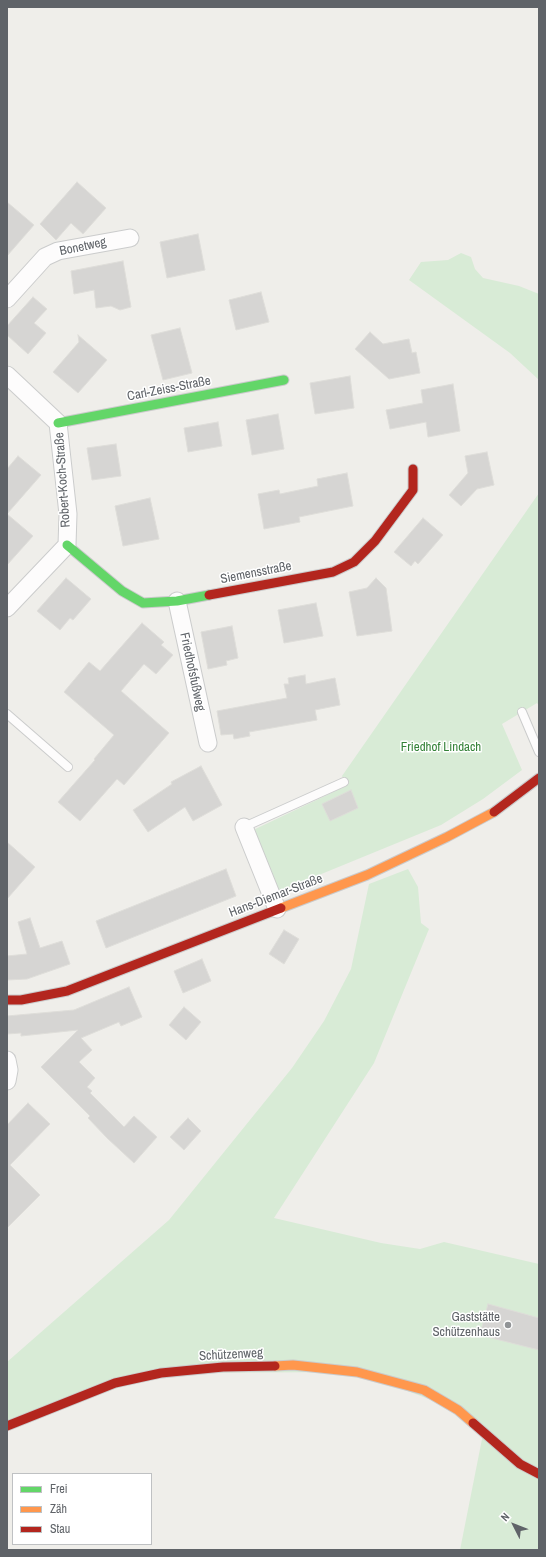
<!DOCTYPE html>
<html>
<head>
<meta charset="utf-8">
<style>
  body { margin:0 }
  #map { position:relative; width:546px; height:1557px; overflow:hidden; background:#efeeea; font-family:"Archivo Narrow",sans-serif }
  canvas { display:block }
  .frame { position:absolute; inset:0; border:8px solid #5f6368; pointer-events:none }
  .legend { position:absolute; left:12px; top:1473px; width:140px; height:72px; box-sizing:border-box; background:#fff; border:1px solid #bfc1c3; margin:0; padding:5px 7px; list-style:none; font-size:12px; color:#5f6368 }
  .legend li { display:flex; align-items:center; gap:8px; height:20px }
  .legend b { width:20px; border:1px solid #bfc1c3 }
  .north { position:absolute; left:494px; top:1505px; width:40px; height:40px; -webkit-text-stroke:3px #fff; paint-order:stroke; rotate:312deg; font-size:11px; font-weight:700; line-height:16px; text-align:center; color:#5f6368 }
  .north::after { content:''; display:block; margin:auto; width:14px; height:18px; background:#5f6368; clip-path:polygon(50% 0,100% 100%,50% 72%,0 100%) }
</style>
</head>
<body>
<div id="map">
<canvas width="546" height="1557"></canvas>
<div class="frame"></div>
<ul class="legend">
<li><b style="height:5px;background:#63d668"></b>Frei</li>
<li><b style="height:5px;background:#ff974d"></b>Zäh</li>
<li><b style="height:5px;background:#b3261e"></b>Stau</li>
</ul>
<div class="north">N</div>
</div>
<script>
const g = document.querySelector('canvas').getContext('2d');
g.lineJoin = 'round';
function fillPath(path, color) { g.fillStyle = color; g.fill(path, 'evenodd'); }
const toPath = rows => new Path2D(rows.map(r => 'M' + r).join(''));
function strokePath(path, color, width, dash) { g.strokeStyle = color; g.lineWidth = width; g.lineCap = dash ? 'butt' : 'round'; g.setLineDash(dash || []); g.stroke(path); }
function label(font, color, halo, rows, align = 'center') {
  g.font = font + ' "Archivo Narrow",sans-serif'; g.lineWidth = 3; g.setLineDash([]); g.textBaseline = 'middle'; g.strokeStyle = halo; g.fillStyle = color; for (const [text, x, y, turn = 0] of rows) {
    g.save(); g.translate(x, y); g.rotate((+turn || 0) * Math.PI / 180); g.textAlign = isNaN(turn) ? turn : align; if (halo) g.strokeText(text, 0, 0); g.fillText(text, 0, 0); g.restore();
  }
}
fillPath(toPath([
  [461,253,471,257,475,269,483,278,519,286,539,294,539,380,510,353,409,280,421,262,448,260],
  [539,493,539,706,537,703,502,724,522,770,483,799,441,825,275,893,249,832,346,786,342,776],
  [408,869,418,887,421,923,429,929,374,1063,274,1218,381,1243,420,1249,444,1242,539,1264,539,1550,460,1550,483,1434,458,1410,357,1372,161,1373,7,1426,7,1362,169,1220,292,1068,324,1021,351,969,369,884]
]), '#d8ebd6');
const building = toPath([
  [77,182,106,208,83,234,71,223,56,240,40,224,77,182],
  [7,202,34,225,7,256,7,202],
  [198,234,205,270,167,278,160,242,198,234],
  [123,261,131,307,120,310,111,306,96,308,94,290,74,294,71,271,123,261],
  [261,292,269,322,236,330,229,300,261,292],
  [33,297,47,309,34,323,46,333,28,354,7,335,7,326,33,297],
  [180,328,192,373,163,380,151,335,180,328],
  [370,332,383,344,409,339,412,353,416,352,420,373,389,379,355,349,370,332],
  [78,335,107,360,78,393,53,372,79,342,78,335],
  [350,376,354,408,315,414,310,383,350,376],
  [453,384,460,431,428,437,426,422,390,429,386,410,423,403,421,390,453,384],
  [278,414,284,449,252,455,246,420,278,414],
  [218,422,222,446,188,452,184,428,218,422],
  [116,444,121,476,92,480,87,448,116,444],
  [487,452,494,485,477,489,461,506,449,495,468,473,465,456,487,452],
  [18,456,41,475,7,514,33,536,7,565,7,469,18,456],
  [347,473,353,506,299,517,300,522,264,529,258,494,279,490,280,494,318,486,317,479,347,473],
  [150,498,159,539,123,546,115,506,150,498],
  [423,518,443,535,418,564,415,561,411,566,394,552,423,518],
  [66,578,91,599,73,620,70,618,60,630,37,611,66,578],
  [376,578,386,588,392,631,357,636,349,592,367,588,376,578],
  [316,603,323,636,284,643,278,610,316,603],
  [142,623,164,642,161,645,173,655,156,674,144,664,121,691,169,733,124,785,117,779,80,821,58,802,95,760,94,759,114,735,64,692,89,662,100,671,142,623],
  [232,626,238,658,226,661,227,665,208,669,201,632,232,626],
  [305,675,306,684,335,678,340,705,315,710,317,720,249,732,250,736,234,739,233,734,221,735,217,711,287,698,284,684,289,684,288,678,305,675],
  [201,766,222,805,193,821,185,807,148,832,133,810,172,784,171,782,201,766],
  [351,790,358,808,330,821,322,804,351,790],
  [7,842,35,867,7,899,7,842],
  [226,869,236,896,106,948,96,921,226,869],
  [30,918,40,948,62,941,70,964,27,979,7,980,7,956,27,954,18,922,30,918],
  [284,930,299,939,284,964,269,954,284,930],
  [202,959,211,981,183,993,174,971,202,959],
  [129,987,142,1017,121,1026,119,1022,81,1038,92,1050,79,1062,95,1078,87,1087,92,1091,90,1093,124,1127,134,1116,157,1137,134,1163,107,1138,88,1118,90,1116,41,1067,78,1030,21,1036,21,1033,7,1034,7,1016,74,1010,129,987],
  [184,1007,201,1022,186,1040,169,1025,184,1007],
  [28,1103,50,1124,10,1165,40,1195,7,1228,7,1125,28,1103],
  [188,1118,201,1131,184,1150,170,1137,188,1118],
  [488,1304,539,1318,539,1350,480,1335,488,1304]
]);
fillPath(building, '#d6d5d3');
strokePath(building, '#deddd9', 1);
const lane = toPath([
  [522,712,539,752],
  [7,714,68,767],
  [244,827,344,782]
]);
const street = toPath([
  [7,299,45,257,58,251,130,238],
  [7,375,58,423,68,514,67,545,7,608],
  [177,601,208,743],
  [244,827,277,909],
  [7,1060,9,1070,7,1081]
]);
const fast = toPath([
  [58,423,284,380],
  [67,545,122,591,143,603,177,601,209,595]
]);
const slow = toPath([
  [281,908,367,875,447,837,494,812],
  [275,1366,293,1365,357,1372,424,1390,458,1410,473,1423]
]);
const jam = toPath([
  [209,595,333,572,354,562,375,541,413,490,413,469],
  [494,812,539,778],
  [7,1000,21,1000,67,991,281,908],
  [473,1423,520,1464,539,1474],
  [7,1426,115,1383,161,1373,223,1367,275,1366]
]);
strokePath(lane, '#cbcccc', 10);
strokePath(street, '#cbcccc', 19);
strokePath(fast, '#cacacb', 11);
strokePath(slow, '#cacacb', 11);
strokePath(jam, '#cacacb', 11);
strokePath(lane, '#fdfcfc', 8);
strokePath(street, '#fdfcfc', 17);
strokePath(fast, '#63d668', 9);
strokePath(slow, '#ff974d', 9);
strokePath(jam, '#b3261e', 9);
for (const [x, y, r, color] of [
  [508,1325,4,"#919496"]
]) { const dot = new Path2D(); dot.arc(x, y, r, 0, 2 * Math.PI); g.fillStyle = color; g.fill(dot); strokePath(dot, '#fff', 1.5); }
label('13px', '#5f6368', '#fff', [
  ["Bonetweg",83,247,-12],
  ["Carl-Zeiss-Straße",169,389,-11],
  ["Robert-Koch-Straße",63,480,-94],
  ["Siemensstraße",256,573,-11],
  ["Friedhofsfußweg",192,672,78],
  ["Hans-Diemar-Straße",276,896,-21],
  ["Schützenweg",231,1355,-3]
]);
label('13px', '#348238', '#fff', [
  ["Friedhof Lindach",441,748]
]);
label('13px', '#5f6368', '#fff', [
  ["Gaststätte",500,1318],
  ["Schützenhaus",500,1333]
], 'right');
</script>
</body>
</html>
